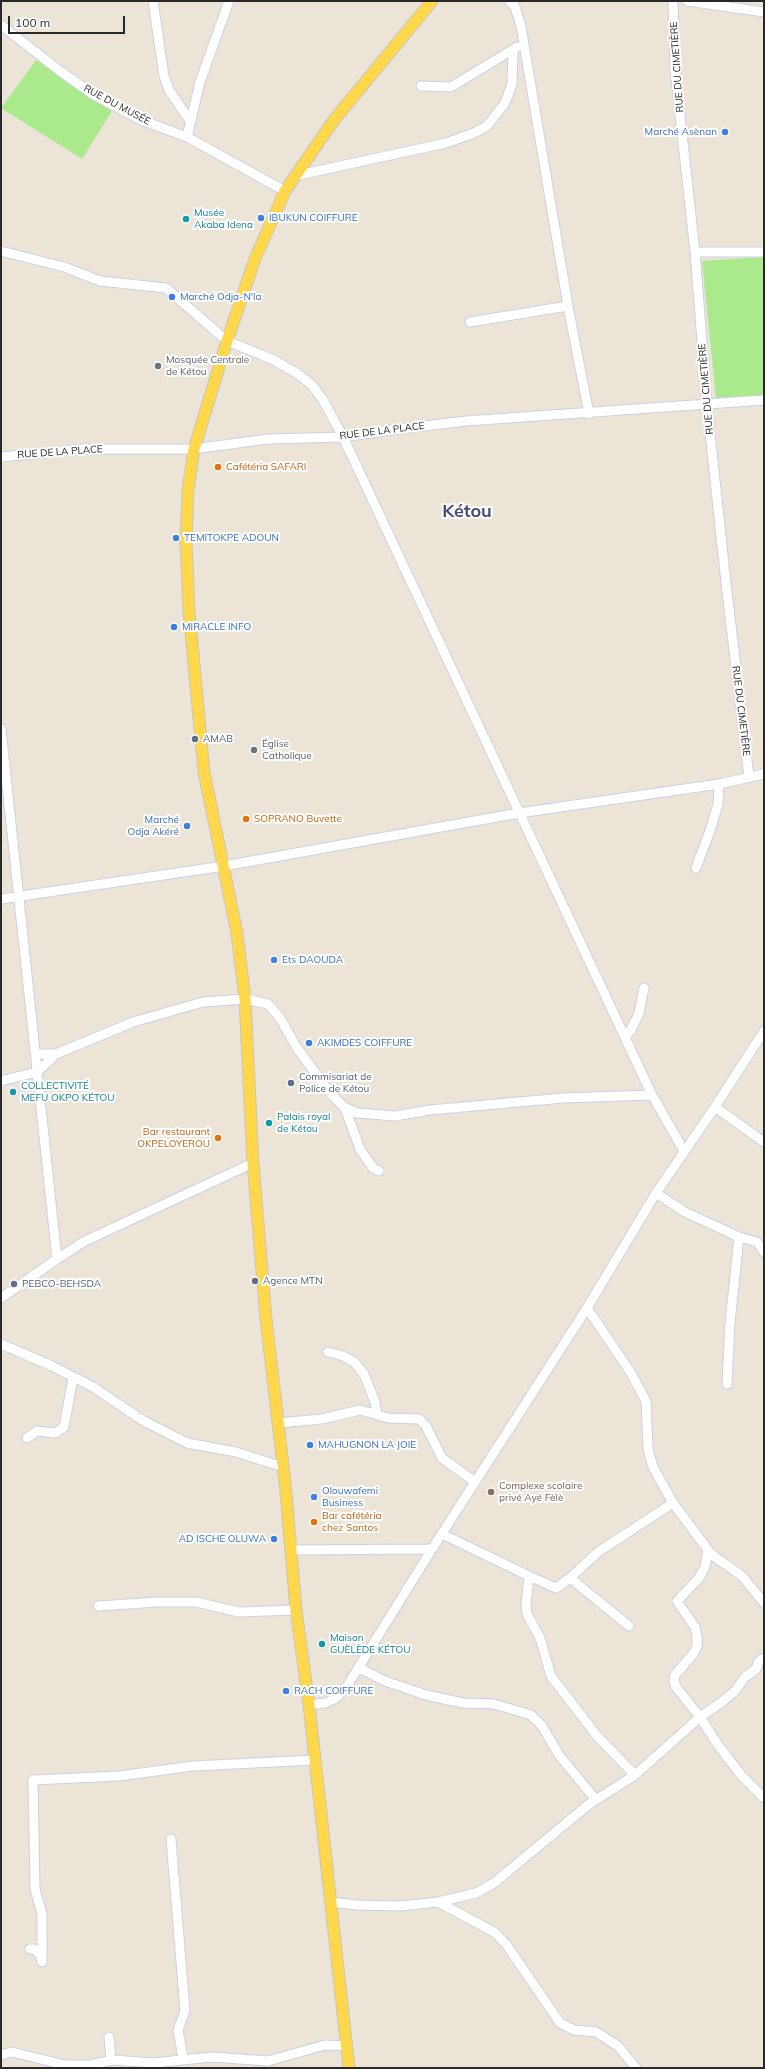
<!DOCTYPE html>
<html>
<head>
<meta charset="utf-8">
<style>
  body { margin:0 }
  #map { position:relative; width:765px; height:2069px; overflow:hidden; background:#ece4d7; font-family:Mulish,sans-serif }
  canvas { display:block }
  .frame { position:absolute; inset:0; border:2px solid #282828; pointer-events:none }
  .scale { position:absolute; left:8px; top:16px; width:117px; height:18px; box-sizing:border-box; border:2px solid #282828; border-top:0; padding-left:5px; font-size:12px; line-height:14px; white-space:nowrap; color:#282828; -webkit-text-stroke:3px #fff; paint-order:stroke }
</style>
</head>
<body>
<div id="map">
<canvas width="765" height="2069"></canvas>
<div class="frame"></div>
<div class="scale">100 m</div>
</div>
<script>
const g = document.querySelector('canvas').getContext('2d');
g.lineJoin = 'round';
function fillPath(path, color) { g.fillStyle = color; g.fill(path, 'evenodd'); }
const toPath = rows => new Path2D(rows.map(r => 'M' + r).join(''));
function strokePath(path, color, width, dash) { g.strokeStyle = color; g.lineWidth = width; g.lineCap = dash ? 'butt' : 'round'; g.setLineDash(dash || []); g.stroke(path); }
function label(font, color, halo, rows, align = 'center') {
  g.font = font + ' Mulish,sans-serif'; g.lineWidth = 4; g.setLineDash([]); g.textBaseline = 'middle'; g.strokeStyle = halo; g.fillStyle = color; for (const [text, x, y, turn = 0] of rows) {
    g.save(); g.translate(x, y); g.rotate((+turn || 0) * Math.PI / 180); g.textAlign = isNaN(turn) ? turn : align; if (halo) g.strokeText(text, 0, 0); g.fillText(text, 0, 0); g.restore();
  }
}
fillPath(toPath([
  [36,60,112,111,82,159,1,108],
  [764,257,764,395,716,398,702,261]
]), '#abe98d');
const minor = toPath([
  [153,1,164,76,169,90,190,121],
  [510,1,515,7,521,26,568,306,589,414],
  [673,1,675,70,695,252,707,405,726,583,749,777],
  [687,1,764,12],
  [1,25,60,71,94,95,141,120,187,137,285,191],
  [421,86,451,87,517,47],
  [187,137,200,82,229,1],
  [294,176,446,143,474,133,487,126,505,103,512,84,513,51],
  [1,251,64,267,100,281,166,288,227,341,272,359,298,374,312,385,323,400,343,437,652,1095,684,1151],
  [695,252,764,252],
  [470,322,568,306],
  [1,457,84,449,194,449,268,439,343,437,398,429,466,421,764,400],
  [1,729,57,1259],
  [696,868,711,828,718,804,719,784],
  [1,899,224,866,519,813,719,784,764,774],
  [625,1037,631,1030,639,1013,644,988],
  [35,1054,56,1054],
  [1,1081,37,1072,56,1054,133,1022,203,1002,245,999,268,1004,280,1018,297,1048,331,1094,345,1108,357,1113,395,1116,430,1110,563,1098,652,1095],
  [715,1107,764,1142],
  [345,1108,360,1149,373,1168,379,1171],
  [656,1193,685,1212,739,1237,730,1323,727,1384],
  [739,1237,757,1242,764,1252],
  [1,1298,57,1259,85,1241,253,1163],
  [1,1344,52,1366,93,1387,142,1420,187,1443,236,1452,283,1467],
  [328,1352,343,1356,354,1362,364,1374,375,1402,377,1414],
  [278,1423,322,1419,360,1410,388,1418,419,1419,426,1426,442,1458,475,1482],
  [27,1438,37,1431,55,1433,64,1427,73,1378],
  [673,1503,711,1554,742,1576,764,1603],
  [442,1534,529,1576,526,1605,527,1614,540,1638,551,1676,597,1736,635,1775],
  [290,1550,432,1549],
  [708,1550,705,1567,699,1578,677,1601,695,1627,697,1636,697,1647,693,1654,675,1675,674,1681,676,1687,700,1717,718,1745,741,1775,764,1798],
  [529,1576,556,1588,570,1578,629,1626],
  [570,1578,598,1552,673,1503,653,1467,648,1449,646,1401,631,1373,587,1308],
  [98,1606,158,1602,196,1602,239,1612,296,1610],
  [359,1668,385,1681,426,1695,463,1703,494,1704,531,1715,542,1726,559,1755,596,1800],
  [309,1705,325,1703,336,1698,347,1686,432,1549,587,1308,656,1193,715,1107,764,1031],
  [171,1839,185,2011,178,2030,183,2058],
  [330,1902,357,1905,400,1906,438,1902,476,1893,494,1883,588,1805,635,1775,700,1717,722,1702,735,1691,745,1677,756,1669,759,1661,764,1658],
  [438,1902,494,1932,506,1944,560,2023,574,2030,596,2032,618,2046,636,2068],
  [30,1949,34,1949,40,1954,42,1962,42,1914,35,1889,33,1780,119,1776,193,1766,315,1760],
  [109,2037,111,2060],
  [1,2055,12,2052,65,2065,90,2065,113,2060,153,2063,211,2057,268,2061,325,2045,347,2046]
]);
const major = toPath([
  [349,2068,309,1705,296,1610,285,1482,266,1319,253,1163,245,999,237,933,204,772,189,611,186,542,188,489,194,449,227,341,255,259,285,191,334,120,432,1]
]);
strokePath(minor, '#cdd0e3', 11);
strokePath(major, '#c7c7c7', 13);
strokePath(minor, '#fff', 9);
strokePath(major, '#fed74a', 11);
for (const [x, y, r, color] of [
  [725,132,4,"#3f7fe0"],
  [261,218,4,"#3f7fe0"],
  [186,219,4,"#0f9aa8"],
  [172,297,4,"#3f7fe0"],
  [158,366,4,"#6b7280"],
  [218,467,4,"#e8710a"],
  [176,538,4,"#3f7fe0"],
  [174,627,4,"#3f7fe0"],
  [195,739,4,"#5c6f8a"],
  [254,750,4,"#6b7280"],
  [246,819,4,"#e8710a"],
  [187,826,4,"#3f7fe0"],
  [274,960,4,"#3f7fe0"],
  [309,1043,4,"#3f7fe0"],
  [291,1083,4,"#5c6f8a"],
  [13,1092,4,"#0f9aa8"],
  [269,1123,4,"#0f9aa8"],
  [218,1138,4,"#e8710a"],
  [255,1281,4,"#5c6f8a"],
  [14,1284,4,"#5c6f8a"],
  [310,1445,4,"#3f7fe0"],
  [491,1492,4,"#8d6e63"],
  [314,1497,4,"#3f7fe0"],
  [314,1522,4,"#e8710a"],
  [274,1539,4,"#3f7fe0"],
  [322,1644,4,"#0f9aa8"],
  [286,1691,4,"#3f7fe0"]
]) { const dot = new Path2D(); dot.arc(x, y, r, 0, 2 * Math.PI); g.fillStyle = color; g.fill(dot); strokePath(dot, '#fff', 1.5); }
label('10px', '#282828', '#fff', [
  ["RUE DU CIMETIÈRE",677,67,-94],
  ["RUE DU MUSÉE",117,105,28],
  ["RUE DU CIMETIÈRE",706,389,-95],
  ["RUE DE LA PLACE",382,431,-7],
  ["RUE DE LA PLACE",60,452,-4],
  ["RUE DU CIMETIÈRE",741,711,83]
]);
label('10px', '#366cbe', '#fff', [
  ["Marché Asènan",717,132,"right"],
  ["IBUKUN COIFFURE",269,218],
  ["Marché Odja-N'la",180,297],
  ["TEMITOKPE ADOUN",184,538],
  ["MIRACLE INFO",182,627],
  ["Marché",179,820,"right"],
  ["Odja Akéré",179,832,"right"],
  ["Ets DAOUDA",282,960],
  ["AKIMDES COIFFURE",317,1043],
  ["MAHUGNON LA JOIE",318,1445],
  ["Olouwafemi",322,1491],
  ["Business",322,1503],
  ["AD ISCHE OLUWA",266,1539,"right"],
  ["RACH COIFFURE",294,1691]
], 'left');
label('10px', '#0d838f', '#fff', [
  ["Musée",194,213],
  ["Akaba Idena",194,225],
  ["COLLECTIVITÉ",21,1086],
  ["MEFU OKPO KÉTOU",21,1098],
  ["Palais royal",277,1117],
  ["de Kétou",277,1129],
  ["Maison",330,1638],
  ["GUÈLÈDE KÉTOU",330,1650]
], 'left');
label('10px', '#5b616d', '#fff', [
  ["Mosquée Centrale",166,360],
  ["de Kétou",166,372],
  ["Église",262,744],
  ["Catholique",262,756]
], 'left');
label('10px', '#c56008', '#fff', [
  ["Cafétéria SAFARI",226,467],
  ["SOPRANO Buvette",254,819],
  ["Bar restaurant",210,1132,"right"],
  ["OKPELOYEROU",210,1144,"right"],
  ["Bar cafétéria",322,1516],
  ["chez Santos",322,1528]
], 'left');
label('10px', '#4e5e75', '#fff', [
  ["AMAB",203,739],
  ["Commisariat de",299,1077],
  ["Police de Kétou",299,1089],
  ["Agence MTN",263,1281],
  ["PEBCO-BEHSDA",22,1284]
], 'left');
label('10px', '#785e54', '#fff', [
  ["Complexe scolaire",499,1486],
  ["privé Ayé Fèlè",499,1498]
], 'left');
label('bold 18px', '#444d7c', '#fff', [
  ["Kétou",467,512]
]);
</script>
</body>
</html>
